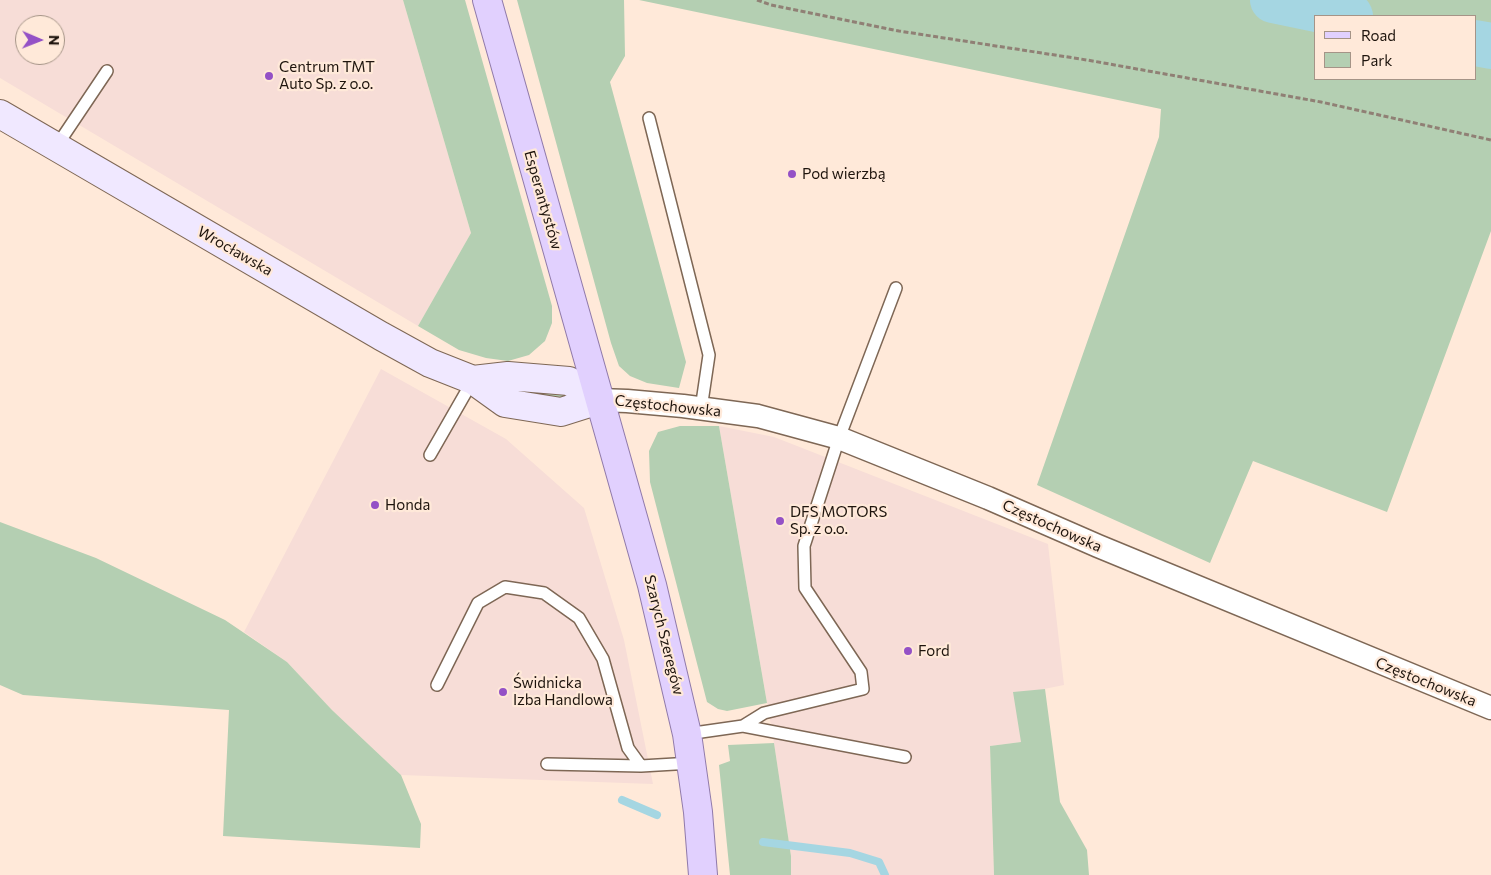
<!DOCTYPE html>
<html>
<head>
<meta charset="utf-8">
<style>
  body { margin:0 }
  #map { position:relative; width:1491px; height:875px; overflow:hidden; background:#ffe9d9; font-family:Commissioner,sans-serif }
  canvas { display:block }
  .legend { position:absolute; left:1314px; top:15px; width:162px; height:65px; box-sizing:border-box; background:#ffe9d9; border:1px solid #a59487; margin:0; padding:6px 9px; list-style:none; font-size:15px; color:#1e140d }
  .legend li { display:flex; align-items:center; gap:10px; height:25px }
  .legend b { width:25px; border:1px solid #a59487 }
  .north { position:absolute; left:15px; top:15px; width:50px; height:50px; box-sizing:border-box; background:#ffe9d9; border:1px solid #a59487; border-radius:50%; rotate:91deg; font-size:14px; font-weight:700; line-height:20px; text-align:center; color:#1e140d }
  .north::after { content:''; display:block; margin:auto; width:18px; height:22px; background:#9451c6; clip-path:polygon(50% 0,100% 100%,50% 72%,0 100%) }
</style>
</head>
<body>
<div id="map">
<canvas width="1491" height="875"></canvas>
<ul class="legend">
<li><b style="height:6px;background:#e1d0fe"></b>Road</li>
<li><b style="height:14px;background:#b4cfb2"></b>Park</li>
</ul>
<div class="north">N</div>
</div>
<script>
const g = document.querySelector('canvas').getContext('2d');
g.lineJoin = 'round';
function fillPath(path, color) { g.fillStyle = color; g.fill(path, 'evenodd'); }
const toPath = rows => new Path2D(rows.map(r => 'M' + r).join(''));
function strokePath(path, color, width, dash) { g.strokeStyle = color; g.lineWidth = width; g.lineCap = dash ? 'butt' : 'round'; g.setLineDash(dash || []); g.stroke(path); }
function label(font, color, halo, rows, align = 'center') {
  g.font = font + ' Commissioner,sans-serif'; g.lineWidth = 4.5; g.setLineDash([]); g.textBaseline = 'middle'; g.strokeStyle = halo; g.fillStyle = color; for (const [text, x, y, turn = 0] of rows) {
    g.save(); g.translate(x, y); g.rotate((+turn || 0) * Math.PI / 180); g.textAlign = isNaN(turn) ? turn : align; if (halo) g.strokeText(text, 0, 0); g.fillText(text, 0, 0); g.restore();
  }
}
fillPath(toPath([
  [0,0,403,0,471,233,418,326,0,78],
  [25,25,55,25,55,55,25,55],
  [381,369,506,439,584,508,624,640,653,784,401,775,332,710,287,662,244,632],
  [719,426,774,437,1048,544,1064,685,1044,689,1021,742,990,746,994,875,791,875,791,856,774,743]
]), '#f7ddd7');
fillPath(toPath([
  [403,0,465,0,552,306,552,323,545,341,529,355,508,361,486,358,459,350,418,326,471,233],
  [517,0,624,0,625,56,610,82,686,362,679,388,647,383,630,376,619,366,611,343],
  [639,0,1491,0,1491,231,1387,512,1253,461,1210,563,1037,485,1159,137,1161,109],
  [1315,16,1475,16,1475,79,1315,79],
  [510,388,564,391,566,397,563,403,509,394],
  [680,426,719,426,767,703,727,711,718,709,707,702,650,482,649,451,658,432],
  [0,522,96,558,225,620,287,662,332,710,401,775,421,824,420,848,223,836,229,710,23,695,0,685],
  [1045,689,1060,802,1087,850,1089,875,994,875,990,746,1021,742,1013,692],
  [774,743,791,856,791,875,730,875,719,765,730,761,728,745]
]), '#b4cfb2');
strokePath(toPath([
  [622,800,657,815],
  [763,842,850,853,879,862,885,875]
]), '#a5d6e2', 8);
strokePath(toPath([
  [1273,0,1350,16],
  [1475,43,1491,46]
]), '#a5d6e2', 46);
const lane = toPath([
  [649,118,709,355,701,409],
  [56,147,107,71],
  [430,455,473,380],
  [437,685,478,603,505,587,544,593,579,618,603,659,628,748,641,766,692,763],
  [743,726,905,757],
  [687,734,743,726,764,713,863,689,861,672,805,588,804,546,839,438,896,288],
  [547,764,641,766]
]);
const street = toPath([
  [599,400,627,401,683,406,758,416,839,438,988,498,1098,546,1491,708]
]);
const secondary = toPath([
  [0,114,381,336,430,363,473,380,505,403,561,412,599,400],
  [473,380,508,376,569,381,599,400]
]);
const primary = toPath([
  [487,0,652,585,687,734,698,812,703,875]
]);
strokePath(lane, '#7e6755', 14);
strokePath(street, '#7e6755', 25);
strokePath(secondary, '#7e6755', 30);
strokePath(primary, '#907aaa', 30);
strokePath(toPath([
  [757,0,771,5,899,31,1087,60,1321,102,1491,140]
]), '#908075', 3, [5, 2.5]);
strokePath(lane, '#fff', 11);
strokePath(street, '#fff', 22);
strokePath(secondary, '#f0e8ff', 28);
strokePath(primary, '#e1d0fe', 28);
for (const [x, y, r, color] of [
  [269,76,5,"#9451c6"],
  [792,174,5,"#9451c6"],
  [375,505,5,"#9451c6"],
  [780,521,5,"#9451c6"],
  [908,651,5,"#9451c6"],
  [503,692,5,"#9451c6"]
]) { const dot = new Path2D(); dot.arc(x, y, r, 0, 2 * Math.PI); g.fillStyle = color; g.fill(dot); strokePath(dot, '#ffe9d9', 2); }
label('15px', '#1e140d', '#ffe9d9', [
  ["Centrum TMT",279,67],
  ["Auto Sp. z o.o.",279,84],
  ["Pod wierzbą",802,174],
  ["Honda",385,505],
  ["DFS MOTORS",790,512],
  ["Sp. z o.o.",790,529],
  ["Ford",918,651],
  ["Świdnicka",513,683],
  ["Izba Handlowa",513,700]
], 'left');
label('15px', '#1e140d', '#ffe9d9', [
  ["Esperantystów",543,200,74],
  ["Wrocławska",235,251,30],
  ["Częstochowska",668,406,6],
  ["Częstochowska",1052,526,24],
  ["Szarych Szeregów",664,635,76],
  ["Częstochowska",1426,682,22]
]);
</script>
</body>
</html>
